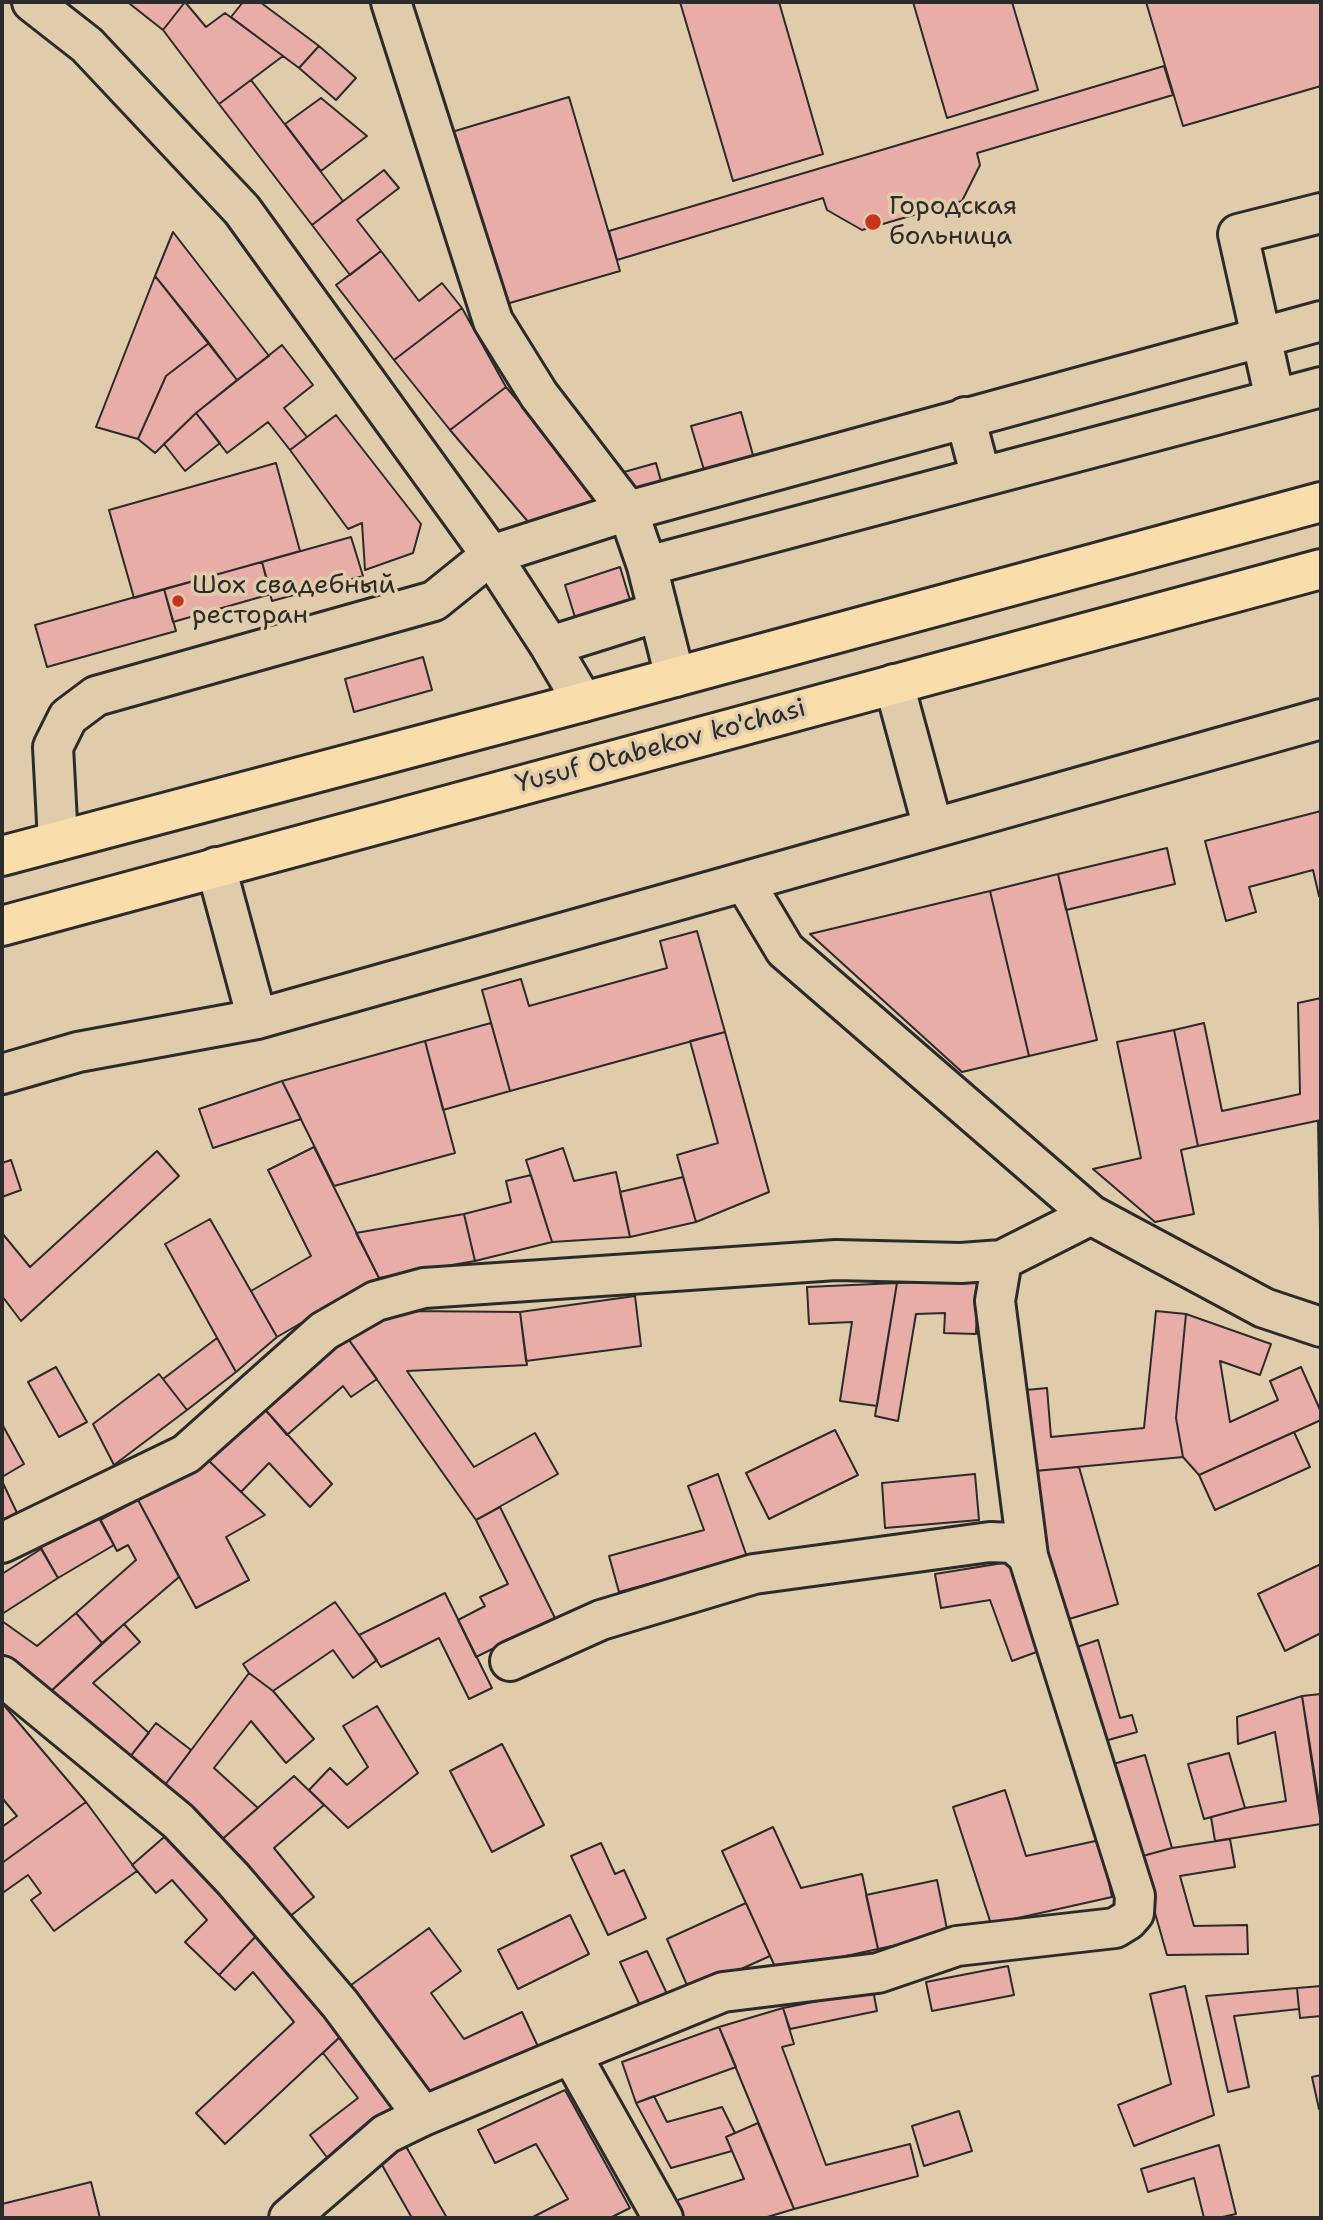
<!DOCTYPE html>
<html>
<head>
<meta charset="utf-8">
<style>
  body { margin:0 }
  #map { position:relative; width:1323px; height:2220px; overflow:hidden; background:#e0ccaa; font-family:"Shantell Sans",sans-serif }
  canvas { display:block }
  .frame { position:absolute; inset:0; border:4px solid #2b2b2b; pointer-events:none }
</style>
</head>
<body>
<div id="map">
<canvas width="1323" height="2220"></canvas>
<div class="frame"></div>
</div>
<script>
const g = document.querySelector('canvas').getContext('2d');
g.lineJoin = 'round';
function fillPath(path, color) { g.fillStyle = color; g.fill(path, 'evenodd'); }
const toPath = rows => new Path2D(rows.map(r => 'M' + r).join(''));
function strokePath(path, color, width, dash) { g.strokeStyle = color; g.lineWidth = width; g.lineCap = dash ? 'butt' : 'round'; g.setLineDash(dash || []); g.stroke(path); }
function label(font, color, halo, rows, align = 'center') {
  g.font = font + ' "Shantell Sans",sans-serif'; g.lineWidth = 7; g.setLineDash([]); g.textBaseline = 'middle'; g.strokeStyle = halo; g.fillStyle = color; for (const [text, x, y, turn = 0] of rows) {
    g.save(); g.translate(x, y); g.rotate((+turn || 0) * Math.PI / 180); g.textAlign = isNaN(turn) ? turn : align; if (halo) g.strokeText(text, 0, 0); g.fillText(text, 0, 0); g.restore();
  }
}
const building = toPath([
  [131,2,185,2,163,30,130,4,131,2],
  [185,2,206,27,225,13,283,56,219,104,163,30,185,2],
  [243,2,260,2,319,46,299,68,231,17,243,2],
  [680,2,779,2,823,154,733,181,680,2],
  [913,2,1012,2,1038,90,947,118,913,2],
  [1146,2,1321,2,1321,86,1183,126,1146,2],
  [319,46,356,78,336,100,299,68,319,46],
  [1164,66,1173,95,977,153,980,165,962,201,862,230,827,210,823,198,617,260,609,231,1164,66],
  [251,80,343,201,312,225,219,104,251,80],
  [569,97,620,271,496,307,445,134,569,97],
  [321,98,367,136,321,171,285,124,321,98],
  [384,170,399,188,357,220,381,251,350,275,312,225,384,170],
  [173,232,269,356,237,380,155,276,173,232],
  [381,251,419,301,442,283,462,308,394,360,336,285,381,251],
  [155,276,209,343,166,376,138,439,96,427,155,276],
  [462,308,506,387,450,430,394,360,462,308],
  [209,343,237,380,196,413,155,453,138,439,166,376,209,343],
  [282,345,313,385,284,408,307,437,290,450,268,422,227,453,196,413,282,345],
  [506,387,599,497,604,513,530,524,450,430,506,387],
  [741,412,756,466,707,480,691,426,741,412],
  [196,413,220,443,185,471,164,444,196,413],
  [336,415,421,524,413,553,365,570,362,523,348,529,290,450,336,415],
  [276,463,300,551,134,598,109,510,276,463],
  [656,463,664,492,632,500,624,472,656,463],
  [351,537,363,576,272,601,262,562,351,537],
  [262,562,271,594,173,622,164,589,262,562],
  [620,567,633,610,578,627,565,585,620,567],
  [164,589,176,631,47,667,35,625,164,589],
  [423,657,432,690,354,712,345,679,423,657],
  [1321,811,1321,895,1319,896,1313,870,1249,887,1256,912,1226,921,1205,841,1321,811],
  [1167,848,1175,884,1066,910,1058,874,1167,848],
  [1058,874,1097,1040,1029,1056,990,891,1058,874],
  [990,891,1029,1056,962,1072,810,934,990,891],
  [697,931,725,1032,510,1091,482,990,521,979,529,1006,667,968,660,941,697,931],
  [1321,998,1321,1120,1198,1146,1174,1030,1204,1023,1222,1111,1300,1094,1298,1003,1321,998],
  [491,1023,510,1091,443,1110,425,1041,491,1023],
  [1174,1030,1198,1146,1181,1150,1194,1214,1155,1222,1093,1169,1141,1158,1117,1042,1174,1030],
  [725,1032,769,1192,696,1222,677,1155,718,1143,690,1041,725,1032],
  [425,1041,455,1153,334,1186,282,1081,425,1041],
  [282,1081,301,1119,213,1148,199,1109,282,1081],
  [1321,1120,1321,1285,1318,1121,1321,1120],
  [314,1147,379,1278,277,1337,251,1291,311,1256,268,1170,314,1147],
  [563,1148,574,1181,616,1172,630,1237,552,1242,526,1160,563,1148],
  [157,1151,179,1176,21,1321,2,1296,2,1233,30,1267,157,1151],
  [11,1160,21,1190,2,1197,2,1163,11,1160],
  [531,1175,552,1242,475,1261,464,1214,511,1202,506,1181,531,1175],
  [683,1177,696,1222,630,1237,620,1192,683,1177],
  [464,1214,475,1261,379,1278,356,1233,464,1214],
  [210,1219,277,1337,236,1372,165,1244,210,1219],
  [978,1280,976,1334,944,1333,945,1313,916,1314,898,1421,875,1416,897,1283,978,1280],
  [897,1283,877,1406,840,1401,852,1322,809,1324,807,1287,897,1283],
  [635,1296,641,1346,526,1361,520,1312,635,1296],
  [411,1311,520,1312,527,1365,407,1371,474,1467,535,1433,558,1474,476,1520,344,1333,358,1325,411,1311],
  [1156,1311,1186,1314,1176,1418,1183,1457,1024,1472,1016,1391,1047,1388,1051,1437,1144,1428,1156,1311],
  [1186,1314,1271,1344,1260,1375,1220,1361,1230,1422,1278,1400,1270,1381,1301,1367,1321,1412,1321,1420,1199,1475,1183,1457,1176,1418,1186,1314],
  [344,1333,377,1379,351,1397,343,1386,287,1435,262,1406,344,1333],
  [217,1338,236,1372,187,1410,163,1379,217,1338],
  [56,1367,87,1422,59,1437,28,1382,56,1367],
  [159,1374,187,1410,114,1465,93,1424,159,1374],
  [262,1406,332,1484,310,1507,269,1463,241,1492,209,1461,262,1406],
  [2,1424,24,1464,2,1477,2,1424],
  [835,1430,858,1475,769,1519,746,1473,835,1430],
  [1294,1432,1310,1467,1215,1510,1199,1475,1294,1432],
  [209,1461,265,1515,226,1537,249,1580,196,1608,138,1500,209,1461],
  [1079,1467,1118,1604,1066,1620,1024,1472,1079,1467],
  [718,1474,747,1557,619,1592,609,1556,704,1530,688,1486,718,1474],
  [975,1474,979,1520,885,1528,882,1483,975,1474],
  [2,1481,18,1515,2,1523,2,1481],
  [138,1500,179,1577,102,1643,76,1613,136,1560,128,1545,117,1551,100,1520,138,1500],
  [500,1507,555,1618,476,1657,458,1620,485,1606,480,1597,508,1584,476,1520,500,1507],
  [97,1513,114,1545,58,1578,40,1546,97,1513],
  [41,1549,58,1578,2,1614,2,1574,41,1549],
  [1009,1562,1042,1650,1012,1661,990,1600,941,1608,935,1574,1009,1562],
  [1321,1564,1321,1633,1285,1651,1258,1594,1321,1564],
  [445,1593,492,1688,469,1699,439,1638,381,1667,359,1635,445,1593],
  [335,1602,377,1660,353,1678,333,1650,273,1691,249,1673,243,1664,335,1602],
  [76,1613,102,1643,48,1694,2,1660,2,1621,37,1646,76,1613],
  [124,1624,140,1642,93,1683,149,1733,126,1762,48,1694,124,1624],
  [1098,1640,1120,1718,1132,1715,1137,1732,1101,1742,1074,1648,1098,1640],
  [249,1673,273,1691,314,1739,286,1763,251,1721,214,1768,258,1808,219,1842,162,1789,249,1673],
  [1321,1694,1321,1815,1302,1696,1321,1694],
  [1302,1696,1321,1824,1215,1841,1211,1817,1245,1808,1286,1801,1275,1732,1238,1744,1237,1717,1302,1696],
  [2,1703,86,1802,2,1863,2,1827,17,1816,2,1798,2,1703],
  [377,1706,418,1773,348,1828,309,1790,330,1768,347,1785,368,1767,343,1726,377,1706],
  [156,1723,191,1750,162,1789,126,1762,156,1723],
  [502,1744,544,1825,492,1852,450,1771,502,1744],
  [1229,1753,1245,1808,1204,1819,1188,1764,1229,1753],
  [1145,1755,1172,1848,1139,1857,1113,1764,1145,1755],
  [294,1776,324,1805,274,1848,314,1897,283,1922,219,1842,294,1776],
  [1005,1790,1026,1856,1100,1840,1112,1897,991,1924,953,1807,1005,1790],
  [86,1802,137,1871,54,1931,31,1900,41,1893,28,1875,4,1892,2,1889,2,1863,86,1802],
  [773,1827,801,1888,862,1874,878,1949,777,1971,722,1851,773,1827],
  [171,1831,259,1933,219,1975,185,1942,207,1920,172,1880,156,1893,132,1865,171,1831],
  [1230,1839,1235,1867,1180,1876,1194,1926,1247,1925,1248,1954,1167,1955,1139,1857,1172,1848,1230,1839],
  [601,1843,615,1874,624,1870,646,1918,608,1935,571,1856,601,1843],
  [937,1880,948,1934,878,1949,866,1895,937,1880],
  [746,1903,770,1956,690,1992,667,1939,746,1903],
  [570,1915,589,1954,518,1989,498,1950,570,1915],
  [429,1928,461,1971,431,1993,464,2039,522,2012,541,2053,432,2103,347,1988,429,1928],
  [259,1933,343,2034,225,2144,196,2113,294,2022,253,1972,235,1990,219,1975,259,1933],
  [647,1951,669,1998,642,2010,620,1962,647,1951],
  [1008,1966,1014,1995,932,2011,926,1982,1008,1966],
  [1185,1986,1214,2115,1134,2146,1118,2105,1171,2084,1150,1994,1185,1986],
  [1321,1986,1321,2016,1300,2018,1297,1988,1321,1986],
  [1297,1988,1299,2009,1234,2016,1249,2087,1228,2092,1206,1996,1297,1988],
  [873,1990,877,2011,790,2029,783,2008,873,1990],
  [783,2008,794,2044,782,2047,826,2165,910,2144,918,2176,794,2209,719,2027,783,2008],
  [719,2027,736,2067,636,2103,622,2062,719,2027],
  [343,2034,399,2106,329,2160,310,2135,358,2098,323,2053,343,2034],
  [1321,2075,1321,2109,1319,2109,1312,2077,1321,2075],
  [565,2090,630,2208,610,2218,531,2218,568,2199,536,2144,495,2163,478,2130,565,2090],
  [654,2096,667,2122,722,2107,735,2133,726,2137,732,2151,671,2168,636,2103,654,2096],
  [959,2111,972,2151,924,2166,912,2126,959,2111],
  [758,2123,794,2209,764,2218,675,2218,668,2203,744,2179,726,2137,758,2123],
  [404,2143,447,2218,412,2218,378,2158,404,2143],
  [1219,2145,1236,2214,1218,2218,1204,2218,1194,2178,1148,2192,1141,2169,1219,2145],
  [91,2182,100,2218,2,2218,2,2204,91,2182]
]);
fillPath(building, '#e8ada6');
strokePath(building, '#2b2b2b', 2);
const minor = toPath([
  [32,2,87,45,242,210,491,555,550,646,583,702],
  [1275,399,1238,234,1321,213],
  [965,417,981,477],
  [647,566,628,511,1321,321],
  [550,646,658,612],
  [675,677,647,566,1321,387],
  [894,684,933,828],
  [58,841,53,747,68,717,96,696,434,601,491,555,628,511,539,395,493,321,391,2],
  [216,867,257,1019],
  [745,883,785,950,1091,1215,1264,1308,1321,1327],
  [2,1074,78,1052,257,1019,1321,719],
  [1002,1260,995,1301,1028,1556],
  [2,1543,186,1454,324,1331,376,1301,424,1288,836,1260,961,1263,1002,1260,1091,1215],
  [2,1676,178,1821,233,1879,340,2004,423,2116],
  [571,2054,663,2218],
  [289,2218,386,2134,423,2116,571,2054,723,1992,878,1973,957,1946,1115,1928,1128,1920,1134,1913,1135,1896,1028,1556,1013,1543,990,1542,754,1574,601,1620,510,1661]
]);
const major = toPath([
  [2,856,583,702,1321,502],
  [2,926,1321,569]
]);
strokePath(minor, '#2b2b2b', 44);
strokePath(major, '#2b2b2b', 44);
strokePath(minor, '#e0ccaa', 38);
strokePath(major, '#f9deab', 38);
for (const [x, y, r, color] of [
  [873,222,9,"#c8321e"],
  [178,601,7,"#c8321e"]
]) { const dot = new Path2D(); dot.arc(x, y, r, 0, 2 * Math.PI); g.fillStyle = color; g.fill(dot); strokePath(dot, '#e0ccaa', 2.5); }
label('26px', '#2b2b2b', '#e0ccaa', [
  ["Городская",889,207],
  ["больница",889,237],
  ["Шох свадебный",192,586],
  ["ресторан",192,616]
], 'left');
label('26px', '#2b2b2b', '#e0ccaa', [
  ["Yusuf Otabekov ko'chasi",661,747,-15]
]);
</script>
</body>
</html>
